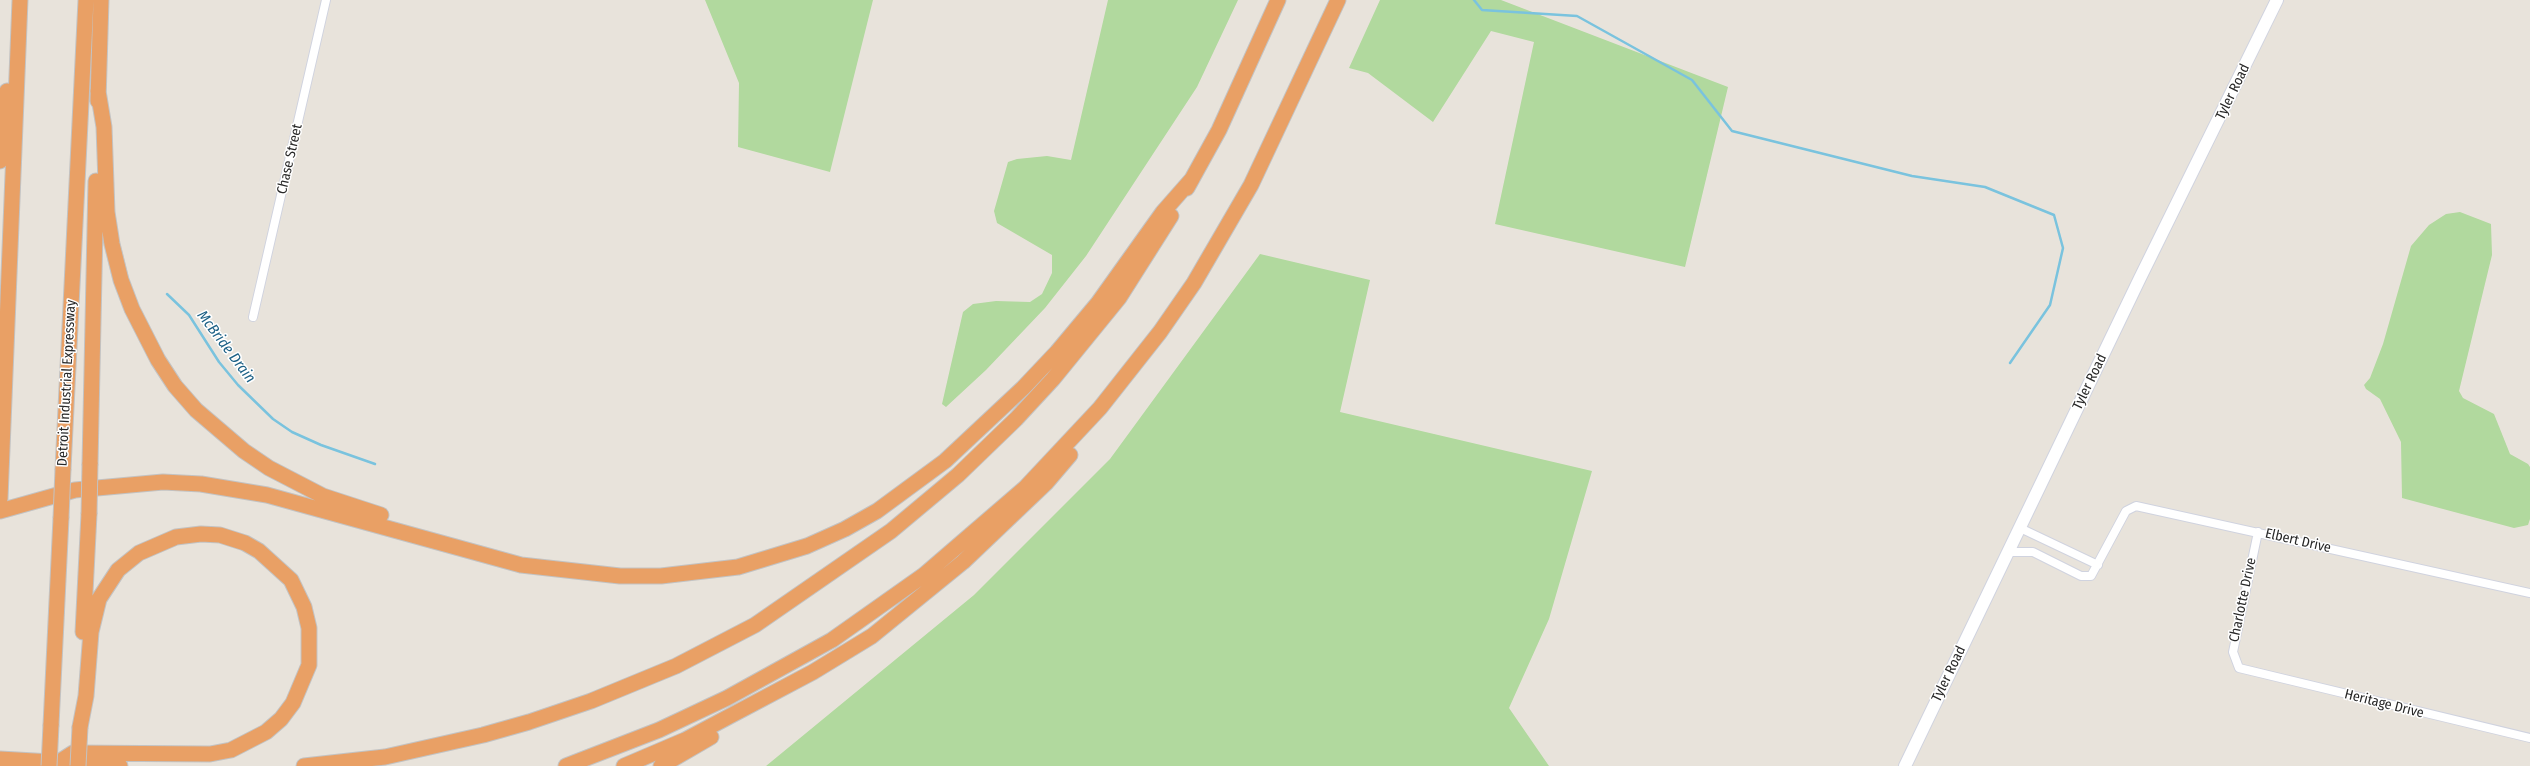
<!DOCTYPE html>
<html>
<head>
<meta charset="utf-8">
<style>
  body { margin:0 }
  canvas { display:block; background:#e8e3db }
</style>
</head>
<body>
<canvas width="2530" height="766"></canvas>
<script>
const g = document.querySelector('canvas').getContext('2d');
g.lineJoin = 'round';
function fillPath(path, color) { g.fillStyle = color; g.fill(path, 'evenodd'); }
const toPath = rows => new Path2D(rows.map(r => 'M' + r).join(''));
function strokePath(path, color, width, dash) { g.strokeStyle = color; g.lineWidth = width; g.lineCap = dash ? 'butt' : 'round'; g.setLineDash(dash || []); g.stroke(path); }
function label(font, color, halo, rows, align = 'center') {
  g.font = font + ' "Fira Sans Condensed",sans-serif'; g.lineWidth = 3; g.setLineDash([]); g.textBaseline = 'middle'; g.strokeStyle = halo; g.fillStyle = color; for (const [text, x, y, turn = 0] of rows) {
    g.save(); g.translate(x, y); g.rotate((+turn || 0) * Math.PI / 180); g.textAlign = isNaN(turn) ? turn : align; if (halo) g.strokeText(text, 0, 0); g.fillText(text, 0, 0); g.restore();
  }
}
fillPath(toPath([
  [705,0,873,0,830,172,738,147,739,83],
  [1108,0,1238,0,1197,87,1086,256,1045,308,986,370,946,407,942,404,963,312,973,304,996,301,1030,302,1042,294,1052,273,1052,255,997,223,994,211,1008,162,1017,159,1047,156,1071,160],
  [1380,0,1501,0,1728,87,1685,267,1495,224,1534,42,1491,31,1433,122,1368,73,1349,68],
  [2460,212,2491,224,2492,255,2459,391,2463,398,2494,414,2510,454,2528,464,2530,467,2530,519,2528,525,2514,528,2402,498,2401,442,2380,399,2366,389,2364,385,2370,378,2383,344,2411,246,2429,225,2446,214],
  [1260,254,1370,280,1340,412,1592,471,1549,619,1509,708,1549,766,766,766,974,595,1110,459]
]), '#b1d99e');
strokePath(toPath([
  [1474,0,1482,10,1577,16,1692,80,1732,131,1912,176,1985,187,2054,215,2063,248,2050,305,2010,363],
  [167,294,189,315,219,362,238,385,273,419,292,432,321,445,375,464]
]), '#7ac3de', 2.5);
const street = toPath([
  [253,317,326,0],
  [2020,528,2098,565],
  [2258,532,2233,652,2239,668,2530,738],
  [2008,552,2033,552,2081,576,2091,576,2126,511,2136,506,2530,593]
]);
const secondary = toPath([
  [1905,766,2140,278,2277,0]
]);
const highway = toPath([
  [98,91,104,127,107,212,112,244,121,280,132,309,158,360,175,386,196,410,244,451,269,468,323,496,381,515],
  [98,101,101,0],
  [0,161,7,91],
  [1187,188,1219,130,1278,0],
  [90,464,96,181],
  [63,469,86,0],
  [0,499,20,0],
  [0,511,75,490,163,482,201,484,267,495,521,565,620,576,661,576,738,567,807,546,845,529,877,511,945,461,1023,388,1057,352,1098,303,1163,212,1192,179],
  [83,632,89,514],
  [51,725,61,518],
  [0,759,120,766],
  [59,762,73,753,210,754,231,750,266,732,281,719,293,703,309,665,309,628,304,607,291,580,259,551,245,543,220,535,201,534,176,537,139,553,118,570,99,599,91,632,86,696,80,727],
  [304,766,385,757,483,735,529,722,591,701,676,666,755,625,891,531,958,475,1016,419,1053,379,1119,298,1171,216],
  [566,766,659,730,727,698,832,640,924,575,1025,488,1100,408,1160,332,1194,283,1251,185,1338,0],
  [624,766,685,740,730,716,813,672,872,636,963,562,1047,482,1070,455],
  [661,766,711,737]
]);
strokePath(street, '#d0d3df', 10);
strokePath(secondary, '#d0d3df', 14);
strokePath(highway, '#c3c3c3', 17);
strokePath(street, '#fff', 8);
strokePath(secondary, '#fff', 12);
strokePath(highway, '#e9a065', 15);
const highwayBridge = toPath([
  [89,514,90,464],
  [61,518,63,469],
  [49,766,51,725],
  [78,766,80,727]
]);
strokePath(highwayBridge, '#c3c3c3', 17, []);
strokePath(highwayBridge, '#e9a065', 15);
label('14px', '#282828', '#fff', [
  ["Tyler Road",2233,92,-64],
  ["Chase Street",290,159,-77],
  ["Tyler Road",2090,382,-64],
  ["Detroit Industrial Expressway",67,383,-87],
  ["Elbert Drive",2298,541,13],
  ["Charlotte Drive",2243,600,-78],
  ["Tyler Road",1949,674,-64],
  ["Heritage Drive",2384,704,14]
]);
label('italic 15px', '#1d6186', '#fff', [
  ["McBride Drain",226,347,53]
]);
</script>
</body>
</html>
